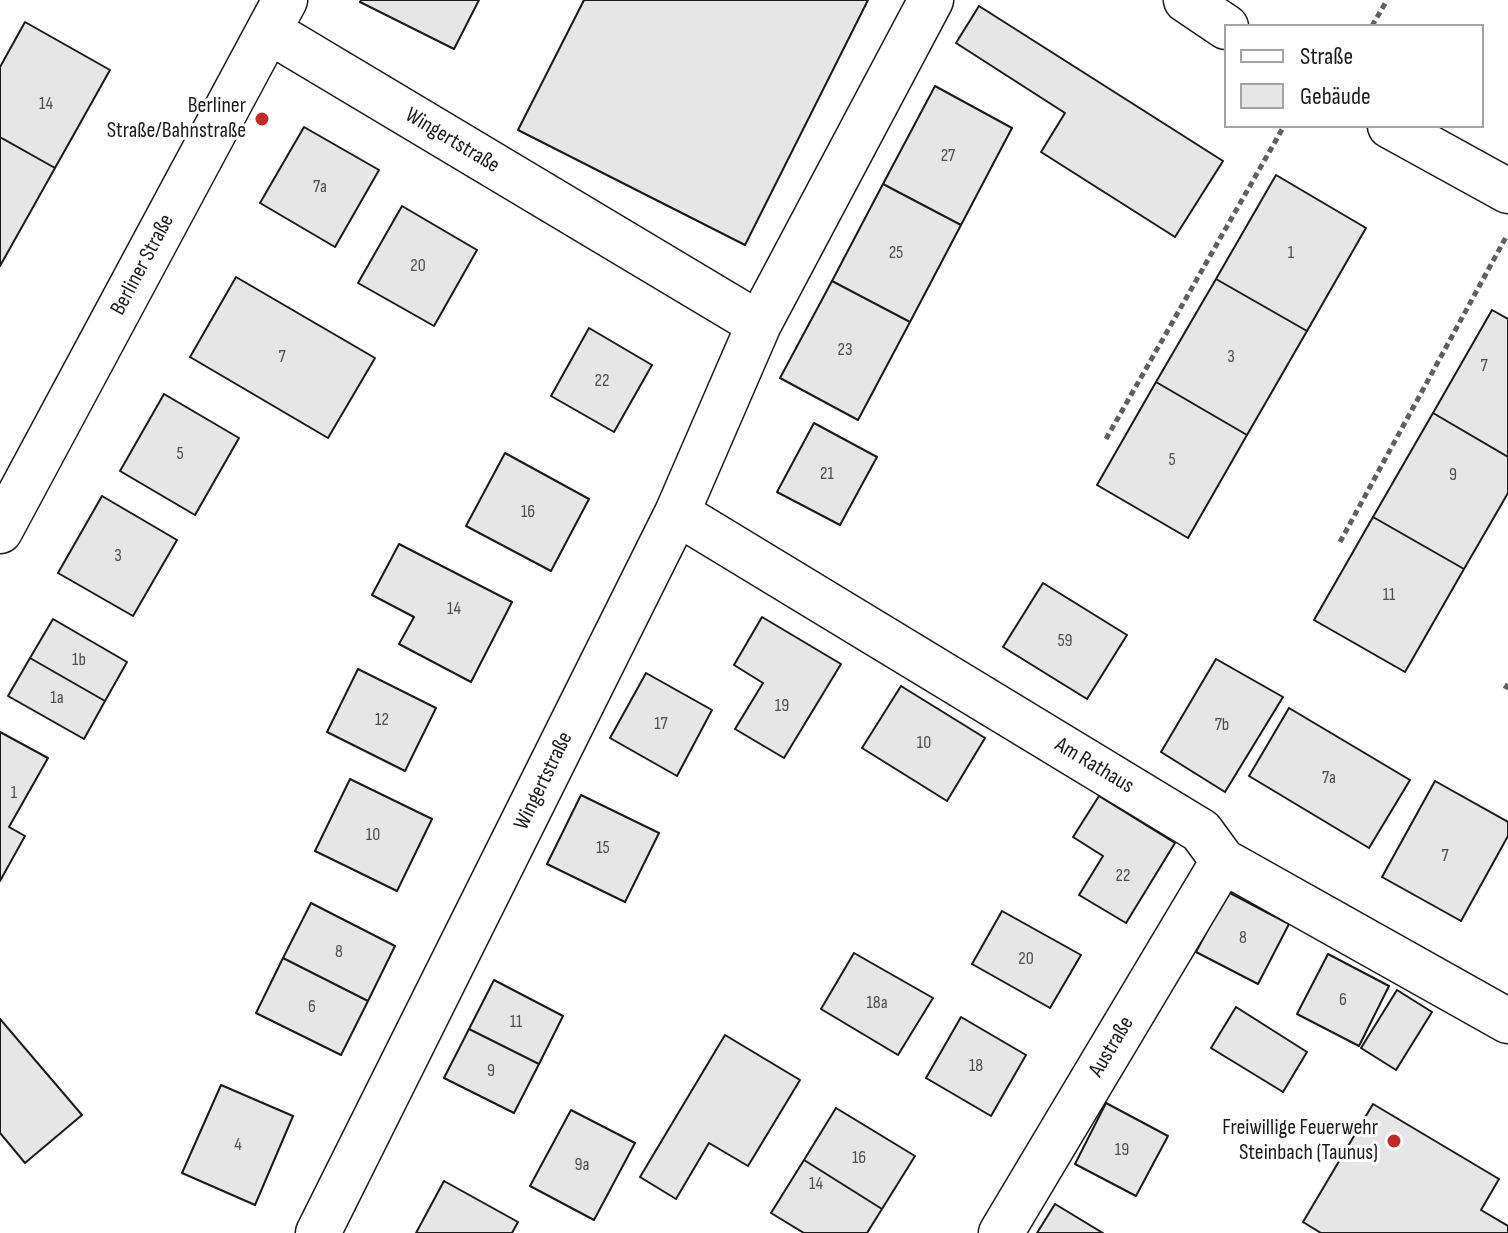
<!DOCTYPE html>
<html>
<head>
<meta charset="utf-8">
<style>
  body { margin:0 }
  #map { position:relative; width:1508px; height:1233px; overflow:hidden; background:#fff; font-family:"Sofia Sans Condensed",sans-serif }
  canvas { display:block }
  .legend { position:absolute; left:1224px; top:24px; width:260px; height:104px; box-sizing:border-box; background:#fff; border:2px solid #a3a3a3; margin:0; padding:10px 14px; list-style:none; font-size:24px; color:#1a1a1a }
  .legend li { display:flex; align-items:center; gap:16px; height:40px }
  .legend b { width:40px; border:2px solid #a3a3a3 }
</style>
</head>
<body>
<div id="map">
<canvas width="1508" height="1233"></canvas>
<ul class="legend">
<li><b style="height:10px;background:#fff"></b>Straße</li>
<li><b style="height:22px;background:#e6e6e6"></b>Gebäude</li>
</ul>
</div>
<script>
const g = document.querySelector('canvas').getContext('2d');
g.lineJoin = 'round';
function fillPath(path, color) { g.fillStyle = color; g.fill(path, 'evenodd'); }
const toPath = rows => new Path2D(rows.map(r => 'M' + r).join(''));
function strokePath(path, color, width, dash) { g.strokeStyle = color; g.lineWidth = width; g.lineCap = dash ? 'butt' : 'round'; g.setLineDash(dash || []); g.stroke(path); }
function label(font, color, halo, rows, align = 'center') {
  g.font = font + ' "Sofia Sans Condensed",sans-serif'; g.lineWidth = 6; g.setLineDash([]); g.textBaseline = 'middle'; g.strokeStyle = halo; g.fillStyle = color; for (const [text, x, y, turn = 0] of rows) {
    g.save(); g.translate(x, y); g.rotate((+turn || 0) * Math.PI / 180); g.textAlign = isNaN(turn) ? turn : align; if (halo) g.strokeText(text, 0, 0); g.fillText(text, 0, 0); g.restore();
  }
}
const building = toPath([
  [361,0,479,0,454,49,360,2,361,0],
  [584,0,868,0,745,245,518,130,584,0],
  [979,6,1223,161,1175,237,1041,152,1065,113,956,43,979,6],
  [25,22,110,70,55,168,0,137,0,67,25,22],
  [935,86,1012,128,961,225,883,184,935,86],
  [304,127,379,170,335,247,260,203,304,127],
  [0,137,55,168,0,266,0,137],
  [1276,175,1366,228,1307,331,1216,279,1276,175],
  [883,184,961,225,910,322,832,281,883,184],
  [402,206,477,250,434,326,358,283,402,206],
  [236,277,375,358,328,438,190,357,236,277],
  [1216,279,1307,331,1247,435,1156,382,1216,279],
  [832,281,910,322,858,420,780,378,832,281],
  [1492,310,1508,319,1508,457,1433,413,1492,310],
  [589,328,652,365,614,432,551,396,589,328],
  [1156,382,1247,435,1188,538,1097,485,1156,382],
  [164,394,239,438,195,515,120,471,164,394],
  [1433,413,1508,457,1508,493,1464,569,1373,517,1433,413],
  [814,423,877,457,840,525,777,492,814,423],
  [505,453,589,499,551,571,466,526,505,453],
  [102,496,177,540,133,616,58,573,102,496],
  [1373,517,1464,569,1405,672,1314,620,1373,517],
  [399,544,512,602,471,682,399,644,414,617,372,595,399,544],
  [1043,583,1127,635,1087,699,1003,647,1043,583],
  [762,617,841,664,784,758,735,729,763,683,734,665,762,617],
  [53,619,127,662,105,701,30,658,53,619],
  [30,658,105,701,84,739,8,696,30,658],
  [1216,659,1283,697,1225,792,1161,752,1216,659],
  [358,669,436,708,405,771,327,732,358,669],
  [646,673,712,710,677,776,610,738,646,673],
  [901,686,985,738,947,801,862,748,901,686],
  [1289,708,1410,780,1369,848,1249,776,1289,708],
  [0,732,48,758,9,827,25,836,0,881,0,732],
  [350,779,432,819,397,891,315,851,350,779],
  [1435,781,1508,822,1508,836,1461,921,1382,877,1435,781],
  [581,795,659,833,625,902,547,864,581,795],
  [1099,796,1175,843,1126,923,1079,895,1103,856,1073,837,1099,796],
  [1228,892,1289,924,1258,984,1196,952,1228,892],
  [311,903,395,946,368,1001,283,958,311,903],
  [1002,911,1081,955,1050,1008,972,964,1002,911],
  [854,953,933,998,898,1055,821,1009,854,953],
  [1328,954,1389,986,1359,1046,1297,1014,1328,954],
  [283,958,368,1001,341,1055,256,1013,283,958],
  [494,980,563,1016,539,1064,469,1029,494,980],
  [1397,990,1432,1012,1396,1070,1361,1048,1397,990],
  [1236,1007,1307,1052,1283,1092,1211,1048,1236,1007],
  [961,1017,1026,1055,991,1116,926,1078,961,1017],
  [0,1019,82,1115,25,1163,0,1133,0,1019],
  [469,1029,539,1064,514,1113,444,1078,469,1029],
  [725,1035,800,1080,748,1166,709,1143,676,1199,640,1177,725,1035],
  [221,1085,293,1116,255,1205,182,1173,221,1085],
  [1106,1103,1168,1136,1136,1196,1075,1164,1106,1103],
  [1373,1104,1499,1179,1481,1210,1508,1226,1508,1233,1321,1233,1303,1222,1373,1104],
  [836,1108,915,1156,882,1209,804,1160,836,1108],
  [571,1110,635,1143,594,1220,530,1186,571,1110],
  [804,1160,882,1209,867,1233,804,1233,771,1213,804,1160],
  [444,1181,518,1222,512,1233,416,1233,444,1181],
  [1055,1204,1103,1233,1037,1233,1055,1204]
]);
fillPath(building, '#e6e6e6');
strokePath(building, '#1a1a1a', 2);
const street = toPath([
  [1186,0,1226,27],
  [269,31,759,324],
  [1390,126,1508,191],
  [677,513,1201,831,1223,861,1508,1021],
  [0,531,285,0],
  [318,1233,677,513,759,324,931,0],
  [1001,1233,1223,861]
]);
strokePath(street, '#1a1a1a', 47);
strokePath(toPath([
  [1372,26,1387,0],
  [1106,439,1284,126],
  [1340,542,1506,237],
  [1505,689,1508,684]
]), '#5f5f5f', 5, [6, 4]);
strokePath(street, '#fff', 44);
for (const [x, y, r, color] of [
  [262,119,8,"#c62828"],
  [1394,1141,8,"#c62828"]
]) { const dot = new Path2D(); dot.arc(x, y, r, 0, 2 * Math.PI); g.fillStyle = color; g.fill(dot); strokePath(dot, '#fff', 3); }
label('18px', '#4d4d4d', null, [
  ["14",46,104],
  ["27",948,156],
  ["7a",320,187],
  ["25",896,253],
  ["1",1291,253],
  ["20",418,266],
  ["23",845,350],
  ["7",282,357],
  ["3",1231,357],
  ["7",1484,366],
  ["22",602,381],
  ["5",180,454],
  ["5",1172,460],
  ["21",827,474],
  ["9",1453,475],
  ["16",528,512],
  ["3",118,556],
  ["11",1389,595],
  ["14",454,609],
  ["59",1065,641],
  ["1b",79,660],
  ["1a",57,698],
  ["19",782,706],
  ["12",382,720],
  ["17",661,724],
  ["7b",1222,725],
  ["10",924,743],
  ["7a",1329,778],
  ["1",14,793],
  ["10",373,835],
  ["15",603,848],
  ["7",1445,856],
  ["22",1123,876],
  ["8",1243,938],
  ["8",339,952],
  ["20",1026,959],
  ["6",1343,1000],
  ["18a",877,1003],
  ["6",312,1007],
  ["11",516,1022],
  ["18",976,1066],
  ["9",491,1071],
  ["4",238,1145],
  ["19",1122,1150],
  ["16",859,1158],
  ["9a",582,1165],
  ["14",816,1184]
]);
label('22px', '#1a1a1a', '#fff', [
  ["Berliner",246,106],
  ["Straße/Bahnstraße",246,131],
  ["Freiwillige Feuerwehr",1378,1128],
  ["Steinbach (Taunus)",1378,1153]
], 'right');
label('22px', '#1a1a1a', '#fff', [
  ["Wingertstraße",452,141,31],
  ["Berliner Straße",143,265,-62],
  ["Am Rathaus",1094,766,31],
  ["Wingertstraße",544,781,-64],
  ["Austraße",1112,1047,-59]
]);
</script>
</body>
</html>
